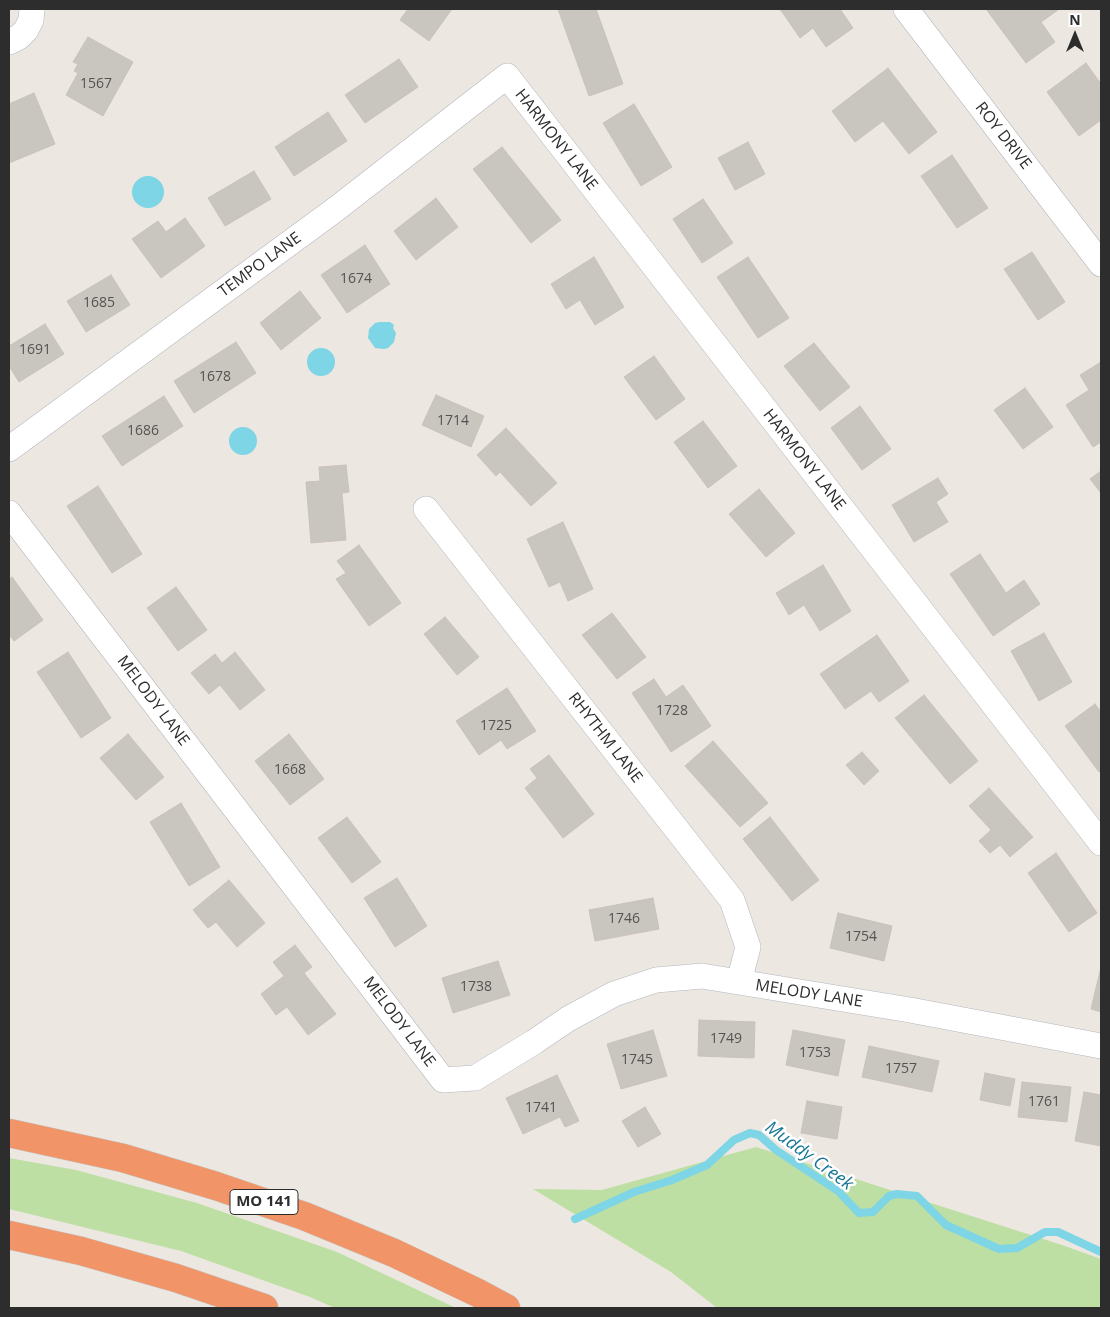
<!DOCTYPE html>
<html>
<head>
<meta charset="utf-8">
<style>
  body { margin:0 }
  #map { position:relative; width:1110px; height:1317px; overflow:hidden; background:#ede7e1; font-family:"Open Sans",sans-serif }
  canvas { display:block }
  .frame { position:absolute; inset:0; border:10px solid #2d2d2d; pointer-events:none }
  .north { position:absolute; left:1050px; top:10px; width:50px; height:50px; -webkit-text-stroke:4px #fff; paint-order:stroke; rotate:0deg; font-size:14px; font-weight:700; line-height:20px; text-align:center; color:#2d2d2d }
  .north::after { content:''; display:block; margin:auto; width:18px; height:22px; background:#2d2d2d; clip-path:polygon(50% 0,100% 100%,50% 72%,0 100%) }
</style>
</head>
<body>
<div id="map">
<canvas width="1110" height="1317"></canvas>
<div class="frame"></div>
<div class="north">N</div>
</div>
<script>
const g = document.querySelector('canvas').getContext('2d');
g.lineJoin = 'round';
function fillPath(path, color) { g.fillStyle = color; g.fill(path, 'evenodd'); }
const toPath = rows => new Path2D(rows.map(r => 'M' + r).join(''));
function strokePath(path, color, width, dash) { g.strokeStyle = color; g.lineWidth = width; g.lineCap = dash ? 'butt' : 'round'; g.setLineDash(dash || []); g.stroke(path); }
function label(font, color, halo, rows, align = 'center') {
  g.font = font + ' "Open Sans",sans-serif'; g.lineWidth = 5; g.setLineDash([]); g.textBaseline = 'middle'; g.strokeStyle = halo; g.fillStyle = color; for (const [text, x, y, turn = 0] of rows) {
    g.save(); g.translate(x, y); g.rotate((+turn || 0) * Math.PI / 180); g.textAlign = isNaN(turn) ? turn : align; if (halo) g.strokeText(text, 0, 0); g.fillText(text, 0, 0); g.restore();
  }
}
fillPath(toPath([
  [756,1147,1062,1245,1101,1259,1101,1308,717,1308,671,1272,533,1189,602,1190],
  [9,1158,76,1170,197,1203,337,1252,456,1308,335,1308,310,1297,181,1251,9,1209]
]), '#bddfa3');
fillPath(toPath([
  '132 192a16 16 0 1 1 32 0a16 16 0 1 1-32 0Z',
  [379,322,390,322,394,325,393,328,396,333,394,342,388,348,384,349,375,348,368,338,369,329,375,323],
  '307 362a14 14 0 1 1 28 0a14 14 0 1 1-28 0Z',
  '229 441a14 14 0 1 1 28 0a14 14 0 1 1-28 0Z'
]), '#7ed5e5');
strokePath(toPath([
  [575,1219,634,1192,672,1180,707,1165,734,1140,750,1133,759,1135,776,1150,838,1191,859,1213,873,1212,889,1196,897,1194,917,1196,946,1225,999,1249,1017,1248,1045,1232,1058,1232,1101,1252]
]), '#7ed5e5', 8);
const building = toPath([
  [408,9,452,9,429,41,400,20,408,9],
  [558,9,596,9,623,84,589,96,558,9],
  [780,9,840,9,853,28,826,47,813,28,800,38,780,9],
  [986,9,1057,9,1058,10,1041,22,1055,42,1026,63,986,9],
  [88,37,133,62,103,116,66,95,78,73,74,71,78,64,73,62,88,37],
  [399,59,418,87,365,123,345,95,399,59],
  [1086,63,1101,84,1101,120,1079,136,1047,92,1086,63],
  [888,68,937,132,909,154,883,121,855,142,832,111,888,68],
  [34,93,55,144,9,163,9,116,11,116,9,104,34,93],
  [634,104,672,167,641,186,603,123,634,104],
  [328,112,347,141,294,176,275,147,328,112],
  [748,142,765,174,735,190,718,158,748,142],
  [502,147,561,220,531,243,473,169,502,147],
  [952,155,988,208,957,228,921,176,952,155],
  [254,171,271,199,225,226,208,198,254,171],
  [436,198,458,227,416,260,394,231,436,198],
  [703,199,733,243,702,263,673,219,703,199],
  [185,218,205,246,161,278,132,239,158,221,166,232,185,218],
  [365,245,390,284,347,313,321,275,365,245],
  [1032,252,1065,302,1038,320,1004,269,1032,252],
  [594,257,624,307,595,325,580,300,566,309,551,284,594,257],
  [748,257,789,318,758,338,717,277,748,257],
  [111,275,130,305,86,332,67,301,111,275],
  [300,291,321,318,281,350,260,323,300,291],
  [45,324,64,354,19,382,9,366,9,346,45,324],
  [236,342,256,373,194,413,174,381,236,342],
  [814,343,850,387,820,411,784,366,814,343],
  [654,356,685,399,656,420,624,377,654,356],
  [1101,362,1101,442,1093,447,1066,405,1089,390,1080,375,1101,362],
  [1025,388,1053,427,1023,449,994,410,1025,388],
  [436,395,484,416,471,447,422,425,436,395],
  [164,396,183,426,122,466,102,436,164,396],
  [860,406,891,449,862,470,831,428,860,406],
  [703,421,737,466,708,488,674,442,703,421],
  [506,428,557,483,531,506,500,472,496,476,477,455,506,428],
  [346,465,349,492,342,493,346,540,311,543,306,482,320,481,319,467,346,465],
  [1101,471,1101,493,1090,479,1101,471],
  [938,478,948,494,936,502,948,522,914,542,892,505,938,478],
  [98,486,142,554,112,573,67,506,98,486],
  [759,489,795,533,766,557,729,514,759,489],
  [563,522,593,589,568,601,560,582,549,587,527,539,563,522],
  [359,545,401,603,369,626,336,579,346,573,337,561,359,545],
  [980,554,1006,593,1024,580,1040,604,993,636,950,574,980,554],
  [823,565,851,611,820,631,804,605,789,615,776,593,823,565],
  [12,577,43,620,14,641,9,634,9,580,12,577],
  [176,587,207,630,178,651,147,608,176,587],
  [612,613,646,657,617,679,582,635,612,613],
  [445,617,479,657,457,675,424,634,445,617],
  [1044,633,1072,682,1039,701,1011,651,1044,633],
  [877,635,909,681,879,702,871,691,845,709,820,674,877,635],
  [68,652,111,718,81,738,37,672,68,652],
  [235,652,265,690,240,710,220,685,209,694,191,673,215,654,222,663,235,652],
  [654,679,666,697,683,685,711,726,671,752,632,693,654,679],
  [507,688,536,731,507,749,501,740,479,755,456,721,507,688],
  [924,695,978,761,950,784,895,718,924,695],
  [1095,704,1101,712,1101,770,1099,772,1065,726,1095,704],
  [128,734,164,777,136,800,100,758,128,734],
  [289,734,324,779,290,805,255,761,289,734],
  [713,741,768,803,740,827,685,766,713,741],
  [862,752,879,771,864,785,846,765,862,752],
  [549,755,594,814,563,838,525,788,537,778,530,769,549,755],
  [989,788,1033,837,1010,857,1000,845,990,853,979,841,991,830,969,806,989,788],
  [181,803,220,867,189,886,150,822,181,803],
  [347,817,381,862,352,883,318,838,347,817],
  [770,817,819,880,792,901,743,839,770,817],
  [1056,853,1097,913,1069,932,1028,873,1056,853],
  [397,878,427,926,395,947,364,898,397,878],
  [229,880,265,923,237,947,216,922,208,928,193,910,229,880],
  [653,898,659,929,595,941,589,910,653,898],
  [838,913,892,926,884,961,830,948,838,913],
  [295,945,312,967,304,973,336,1014,308,1035,287,1007,276,1015,261,994,284,976,273,962,295,945],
  [498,961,510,995,453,1013,442,978,498,961],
  [1101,967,1101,1012,1091,1009,1101,967],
  [699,1020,755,1022,754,1058,698,1056,699,1020],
  [653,1030,667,1076,621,1089,607,1044,653,1030],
  [793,1030,845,1040,838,1076,786,1065,793,1030],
  [869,1046,939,1061,932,1092,862,1077,869,1046],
  [985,1073,1015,1079,1010,1106,980,1100,985,1073],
  [557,1075,579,1121,565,1127,560,1117,523,1134,506,1098,557,1075],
  [1022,1082,1071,1087,1067,1122,1018,1117,1022,1082],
  [1084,1092,1101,1095,1101,1146,1075,1141,1084,1092],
  [807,1101,842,1107,837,1139,801,1133,807,1101],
  [645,1107,661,1134,638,1147,622,1121,645,1107]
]);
fillPath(building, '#c9c5bf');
strokePath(building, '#c9c2ba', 1);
const street = toPath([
  [906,9,1101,264],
  [9,42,19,37,26,30,31,20,32,9],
  [9,449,336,209,507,76,1101,843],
  [426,509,732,900,748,947,739,982],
  [9,513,443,1080,475,1078,534,1042,568,1019,614,994,656,980,702,976,910,1010,1101,1046]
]);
const highway = toPath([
  [9,1133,123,1158,216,1186,304,1216,394,1253,478,1293,506,1308],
  [9,1235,81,1251,176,1278,264,1308]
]);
strokePath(street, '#b4b7bf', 26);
strokePath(highway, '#c4c4c4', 29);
strokePath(street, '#fff', 25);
strokePath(highway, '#f19568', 28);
label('14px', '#545352', null, [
  ["1567",96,84],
  ["1674",356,279],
  ["1685",99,303],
  ["1691",35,350],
  ["1678",215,377],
  ["1714",453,421],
  ["1686",143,431],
  ["1728",672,711],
  ["1725",496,726],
  ["1668",290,770],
  ["1746",624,919],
  ["1754",861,937],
  ["1738",476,987],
  ["1749",726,1039],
  ["1753",815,1053],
  ["1745",637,1060],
  ["1757",901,1069],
  ["1761",1044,1102],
  ["1741",541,1108]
]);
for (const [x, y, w] of [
  [264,1202,68]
]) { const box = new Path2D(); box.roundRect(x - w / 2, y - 12.5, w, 25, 4); g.fillStyle = '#fff'; g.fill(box); strokePath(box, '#2d2d2d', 1); }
label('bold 15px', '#2d2d2d', null, [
  ["MO 141",264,1202]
]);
label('16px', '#2d2d2d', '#fff', [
  ["ROY DRIVE",1003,136,52],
  ["HARMONY LANE",556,140,52],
  ["TEMPO LANE",260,265,-36],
  ["HARMONY LANE",804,460,52],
  ["MELODY LANE",153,701,53],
  ["RHYTHM LANE",605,738,52],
  ["MELODY LANE",809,994,9],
  ["MELODY LANE",399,1022,53]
]);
label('italic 18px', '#197795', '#fff', [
  ["Muddy Creek",809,1156,36]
]);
</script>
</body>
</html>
